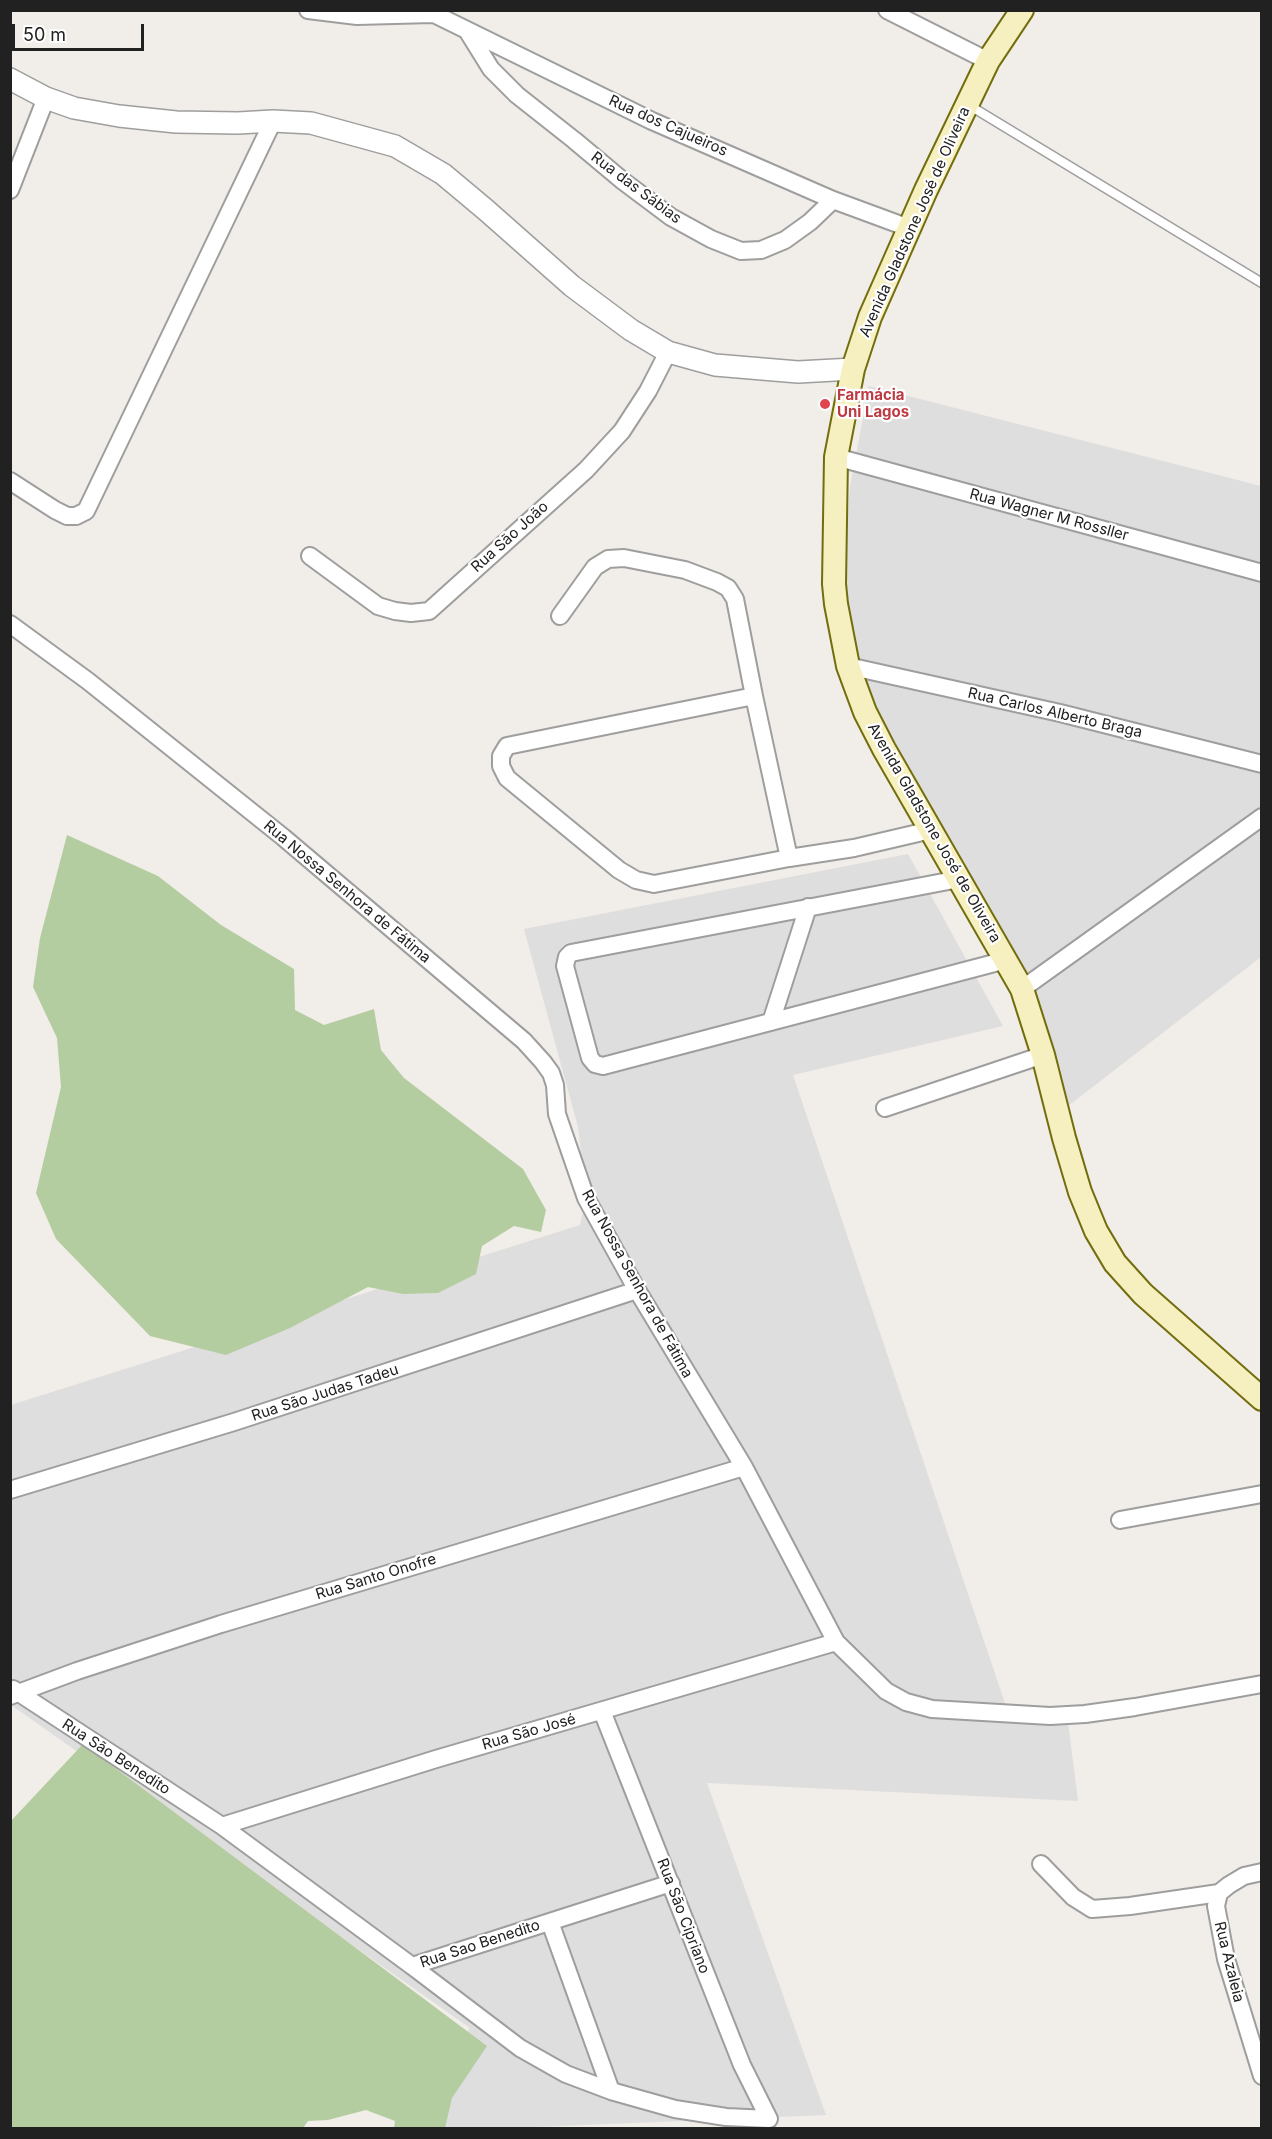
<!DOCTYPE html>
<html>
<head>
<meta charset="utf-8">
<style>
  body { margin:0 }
  #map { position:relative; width:1272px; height:2139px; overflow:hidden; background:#f1ede8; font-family:Inter,sans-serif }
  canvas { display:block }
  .frame { position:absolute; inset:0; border:12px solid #212121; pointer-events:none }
  .scale { position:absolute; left:12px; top:24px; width:132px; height:27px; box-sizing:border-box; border:3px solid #212121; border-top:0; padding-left:8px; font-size:18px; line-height:21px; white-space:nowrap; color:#212121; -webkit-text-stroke:4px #fff; paint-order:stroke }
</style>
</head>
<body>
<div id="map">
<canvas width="1272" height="2139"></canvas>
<div class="frame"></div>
<div class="scale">50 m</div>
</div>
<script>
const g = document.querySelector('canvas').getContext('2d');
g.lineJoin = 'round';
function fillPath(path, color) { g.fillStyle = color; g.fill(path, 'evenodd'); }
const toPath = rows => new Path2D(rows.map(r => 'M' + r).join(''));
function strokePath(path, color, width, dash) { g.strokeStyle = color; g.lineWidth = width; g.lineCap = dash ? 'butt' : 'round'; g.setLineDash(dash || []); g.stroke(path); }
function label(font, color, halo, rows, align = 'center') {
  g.font = font + ' Inter,sans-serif'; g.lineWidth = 4.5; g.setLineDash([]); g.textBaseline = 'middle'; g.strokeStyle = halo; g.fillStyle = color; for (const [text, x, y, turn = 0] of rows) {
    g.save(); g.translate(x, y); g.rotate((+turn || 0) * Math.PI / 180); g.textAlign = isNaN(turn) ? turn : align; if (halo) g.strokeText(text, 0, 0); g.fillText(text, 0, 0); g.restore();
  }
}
fillPath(toPath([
  [869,386,1261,486,1261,957,1068,1106,1034,994,879,735,856,669,843,577,850,487],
  [908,854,1003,1026,793,1075,1012,1724,1068,1722,1078,1801,707,1783,826,2115,513,2128,403,2128,470,2028,11,1705,11,1405,580,1225,586,1198,578,1127,524,929]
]), '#dfdede');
fillPath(toPath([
  [67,835,158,876,221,925,294,969,295,1010,324,1025,374,1009,381,1050,404,1078,523,1169,546,1210,541,1232,514,1226,482,1246,476,1274,438,1293,403,1294,368,1287,290,1328,226,1355,150,1336,56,1239,36,1193,61,1087,57,1038,33,987,40,938],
  [83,1744,487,2046,452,2098,445,2128,394,2128,395,2121,366,2110,328,2120,308,2121,303,2128,11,2128,10,1822]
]), '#b4cda0');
const service = toPath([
  [967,104,1262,283]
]);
const minor = toPath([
  [308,10,357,16,432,14],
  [426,10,652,121,833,200,909,228],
  [887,10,988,61],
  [468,32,491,69,517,95,574,140,623,181,671,217,711,239,741,251,761,250,785,240,810,222,833,200],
  [10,190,46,98],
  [836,457,1262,573],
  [10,481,55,510,67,516,76,516,86,511,273,121],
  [310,556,378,606,395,611,411,613,429,611,586,470,622,431,648,391,668,352],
  [560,616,595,567,608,559,624,558,685,570,717,582,728,588,735,599,754,696,507,746,501,756,501,766,507,778,619,870,636,880,654,884,789,858,854,848,931,830],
  [10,624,88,681,283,837,524,1041,543,1062,551,1073,555,1085,557,1114,586,1198,637,1290,744,1467,836,1642,886,1691,906,1702,932,1709,1050,1716,1085,1714,1135,1707,1262,1684],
  [848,666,1060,713,1262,764],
  [754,696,789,858],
  [959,879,571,953,567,957,565,966,590,1058,595,1064,603,1066,1006,960],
  [1022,989,1262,817],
  [771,1022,808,907],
  [885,1108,1043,1055],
  [10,1490,234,1422,637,1290],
  [1120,1520,1262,1494],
  [13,1689,222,1826,412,1966,671,1883],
  [10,1696,77,1671,221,1624,744,1467],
  [222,1826,436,1759,836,1642],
  [1041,1864,1073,1897,1092,1909,1130,1906,1219,1893],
  [1262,1872,1244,1876,1229,1885,1219,1893,1216,1906,1226,1959,1262,2076],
  [550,1922,611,2091],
  [412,1966,520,2048,566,2074,611,2091,675,2109,726,2117,769,2119,742,2065,602,1711]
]);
const tertiary = toPath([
  [10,79,46,98,74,108,119,116,176,122,238,123,273,121,311,123,395,146,443,174,486,210,572,286,631,330,668,352,715,365,798,372,853,369]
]);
const secondary = toPath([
  [1022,10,988,61,926,190,870,317,853,369,836,457,834,584,836,604,848,666,865,712,884,749,1022,989,1043,1055,1064,1138,1080,1192,1096,1231,1115,1263,1143,1294,1262,1399]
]);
strokePath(service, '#9e9e9e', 11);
strokePath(minor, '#9e9e9e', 20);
strokePath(tertiary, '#9e9e9e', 24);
strokePath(secondary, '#736e0d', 26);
strokePath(service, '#fff', 8);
strokePath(minor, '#fff', 16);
strokePath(tertiary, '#fff', 21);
strokePath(secondary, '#f6f0c1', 22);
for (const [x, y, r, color] of [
  [825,404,6,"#e0444e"]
]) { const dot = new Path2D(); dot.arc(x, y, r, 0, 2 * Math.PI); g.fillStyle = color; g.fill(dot); strokePath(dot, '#fff', 2); }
label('15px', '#212121', '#fff', [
  ["Rua dos Cajueiros",668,126,24],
  ["Rua das Sábias",636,188,37],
  ["Avenida Gladstone José de Oliveira",915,222,-66],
  ["Rua Wagner M Rossller",1049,515,15],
  ["Rua São João",510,537,-42],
  ["Rua Carlos Alberto Braga",1055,713,13],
  ["Avenida Gladstone José de Oliveira",934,833,60],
  ["Rua Nossa Senhora de Fátima",347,892,40],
  ["Rua Nossa Senhora de Fátima",637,1284,61],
  ["Rua São Judas Tadeu",325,1393,-18],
  ["Rua Santo Onofre",376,1577,-17],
  ["Rua São José",529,1732,-16],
  ["Rua São Benedito",116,1757,33],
  ["Rua São Cipriano",683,1916,69],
  ["Rua Sao Benedito",480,1944,-18],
  ["Rua Azaleia",1229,1962,76]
]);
label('bold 15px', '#be3a42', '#fff', [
  ["Farmácia",837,395],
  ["Uni Lagos",837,412]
], 'left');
</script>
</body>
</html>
